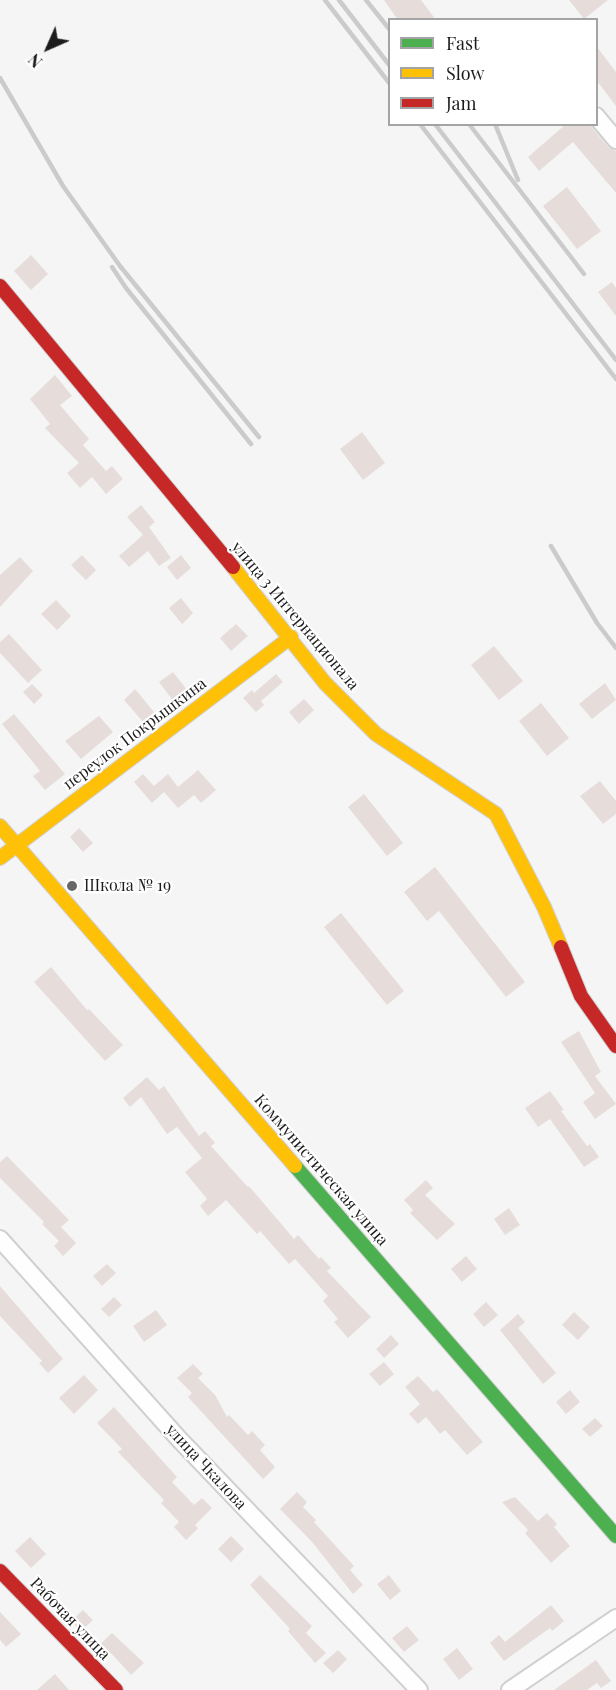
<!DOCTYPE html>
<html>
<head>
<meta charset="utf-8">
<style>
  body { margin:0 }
  #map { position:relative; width:616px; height:1690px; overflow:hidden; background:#f5f5f6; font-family:"Playfair Display",serif }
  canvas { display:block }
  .legend { position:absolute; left:388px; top:18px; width:210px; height:108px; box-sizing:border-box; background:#fff; border:2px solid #a4a4a5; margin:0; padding:8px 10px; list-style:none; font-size:18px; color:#1c1c1d }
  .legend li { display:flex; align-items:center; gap:12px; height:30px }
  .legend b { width:30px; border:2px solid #a4a4a5 }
  .north { position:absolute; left:18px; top:18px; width:60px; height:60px; -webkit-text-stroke:4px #fff; paint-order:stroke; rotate:225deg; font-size:16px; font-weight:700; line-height:24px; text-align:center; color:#1c1c1d }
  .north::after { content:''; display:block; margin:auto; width:21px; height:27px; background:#1c1c1d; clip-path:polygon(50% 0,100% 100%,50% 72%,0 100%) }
</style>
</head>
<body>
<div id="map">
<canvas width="616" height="1690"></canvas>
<ul class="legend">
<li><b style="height:8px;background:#4caf50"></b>Fast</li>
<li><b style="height:8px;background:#ffc107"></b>Slow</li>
<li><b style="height:8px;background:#c62828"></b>Jam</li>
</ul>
<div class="north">N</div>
</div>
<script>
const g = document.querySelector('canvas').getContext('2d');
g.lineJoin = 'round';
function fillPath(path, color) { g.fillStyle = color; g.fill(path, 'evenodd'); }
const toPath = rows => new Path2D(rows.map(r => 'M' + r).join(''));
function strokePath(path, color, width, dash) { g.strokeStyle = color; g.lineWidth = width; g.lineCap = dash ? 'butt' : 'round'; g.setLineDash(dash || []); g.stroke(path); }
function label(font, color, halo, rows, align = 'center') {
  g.font = font + ' "Playfair Display",serif'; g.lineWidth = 4.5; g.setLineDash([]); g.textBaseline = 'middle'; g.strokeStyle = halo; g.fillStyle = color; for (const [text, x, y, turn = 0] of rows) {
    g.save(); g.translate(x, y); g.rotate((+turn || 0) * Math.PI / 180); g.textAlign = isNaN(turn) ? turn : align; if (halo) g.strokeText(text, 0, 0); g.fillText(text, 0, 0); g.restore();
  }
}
fillPath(toPath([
  [384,0,421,0,436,20,398,20],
  [569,0,608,0,584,19],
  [597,47,616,72,616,106,597,81],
  [566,124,589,124,608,147,616,151,616,193,573,142,539,171,528,157],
  [567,187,601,231,577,249,543,206],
  [31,255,48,274,31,290,14,271],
  [612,282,616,288,616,316,598,292],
  [55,375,72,396,60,405,89,439,83,445,106,471,112,466,123,479,106,494,92,477,80,488,67,473,79,463,45,428,50,424,30,399],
  [362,432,385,463,363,480,340,449],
  [141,505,155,522,149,527,171,558,159,566,148,551,129,567,119,556,143,535,127,517],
  [82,555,96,570,86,580,71,565],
  [181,555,191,568,177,580,167,567],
  [20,557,33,571,0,607,0,575],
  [181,598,193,613,182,624,169,608],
  [56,600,71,616,57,630,41,614],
  [236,624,248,636,231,651,220,638],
  [9,634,42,670,28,683,0,653,0,642],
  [494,646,523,681,499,700,471,665],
  [173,672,188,691,174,702,159,682],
  [276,674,283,682,261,701,264,705,256,712,243,698,252,690,254,693],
  [605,683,616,700,592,719,579,704],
  [32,684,43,695,34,704,23,692],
  [135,689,154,712,143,722,124,700],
  [304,699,314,710,299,724,289,712],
  [541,703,569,738,547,756,519,721],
  [14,714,65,774,45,790,33,776,40,771,2,724],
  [99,716,113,732,81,759,65,741],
  [198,770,216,790,201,803,194,795,178,808,164,792,152,803,134,782,143,774,154,786,168,774,178,787],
  [600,781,616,801,616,814,603,824,580,796],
  [364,794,403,843,387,856,348,807],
  [79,828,93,843,83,852,70,837],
  [435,867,525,982,506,997,439,911,427,921,404,892],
  [341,913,404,991,387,1005,324,927],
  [51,967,87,1010,89,1009,123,1045,105,1061,34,982],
  [579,1031,601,1072,595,1076,616,1104,595,1119,583,1102,595,1093,561,1042],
  [147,1077,159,1090,164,1086,199,1136,205,1131,215,1143,211,1146,236,1174,248,1187,249,1186,294,1239,298,1235,319,1259,321,1257,331,1268,327,1271,371,1317,348,1338,334,1322,338,1319,323,1301,328,1296,295,1259,289,1264,260,1231,257,1234,226,1200,208,1216,200,1206,207,1199,185,1172,202,1158,177,1127,167,1134,141,1097,130,1107,123,1098],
  [550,1091,564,1110,561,1111,587,1146,590,1144,599,1157,584,1167,550,1119,538,1127,525,1108],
  [7,1156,69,1220,61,1227,76,1243,63,1256,54,1246,59,1241,42,1224,44,1222,0,1178,0,1162],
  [426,1180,433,1188,425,1195,455,1224,437,1240,410,1213,413,1210,404,1200],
  [509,1208,520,1225,505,1235,494,1219],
  [466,1256,477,1269,462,1282,451,1269],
  [107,1264,116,1273,102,1286,93,1276],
  [0,1286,63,1359,48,1373,39,1363,42,1361,0,1316],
  [114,1297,122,1305,109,1317,101,1309],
  [486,1302,498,1315,484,1327,473,1314],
  [156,1310,167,1325,144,1342,133,1326],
  [574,1312,590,1327,578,1340,562,1325],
  [518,1314,525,1322,518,1328,556,1373,543,1384,500,1330],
  [391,1335,399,1344,384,1358,376,1349],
  [384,1362,394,1374,380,1386,369,1374],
  [193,1364,203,1374,198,1378,215,1395,227,1417,229,1415,248,1435,252,1431,265,1445,260,1450,275,1467,263,1479,188,1397,192,1393,177,1378],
  [84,1375,98,1390,74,1414,59,1398],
  [418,1376,433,1392,437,1389,483,1442,467,1455,445,1430,440,1434,426,1417,418,1424,409,1414,420,1404,405,1387],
  [570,1390,580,1402,566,1414,556,1402],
  [114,1407,177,1477,172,1482,194,1505,202,1498,212,1508,195,1525,198,1528,186,1540,174,1527,179,1522,161,1503,164,1500,118,1452,122,1449,97,1423],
  [595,1418,603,1426,590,1437,582,1429],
  [297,1492,307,1502,303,1507,316,1520,314,1522,354,1566,350,1570,363,1585,353,1594,313,1543,280,1509],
  [515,1497,538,1521,547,1513,557,1524,554,1527,570,1546,551,1563,525,1533,528,1530,502,1502],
  [231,1536,244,1549,231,1562,218,1549],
  [30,1537,46,1554,31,1568,15,1551],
  [260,1575,312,1626,306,1633,326,1653,315,1663,288,1631,290,1629,250,1585],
  [389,1575,401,1591,390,1600,377,1584],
  [551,1605,564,1621,552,1631,550,1628,504,1661,490,1643,499,1635,505,1642],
  [83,1610,93,1620,81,1631,71,1621],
  [0,1612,21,1634,6,1647,0,1640],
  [407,1626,419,1640,404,1652,392,1638],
  [112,1633,144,1663,131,1675,111,1653,106,1657,97,1647],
  [457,1648,473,1669,459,1680,443,1659],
  [338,1650,347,1659,333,1673,323,1663],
  [596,1660,611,1681,601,1688,597,1683,587,1690,554,1690],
  [55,1674,69,1690,37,1690]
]), '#e6dddb');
const street = toPath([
  [596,116,616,140],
  [0,1239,179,1439,419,1690],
  [510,1690,616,1618]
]);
const fast = toPath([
  [295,1166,616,1536]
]);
const slow = toPath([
  [233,567,325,683,376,734,496,814,544,907,561,947],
  [0,826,295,1166],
  [0,858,291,637]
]);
const jam = toPath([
  [0,286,233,567],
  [561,947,581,996,616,1046],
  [0,1571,116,1690]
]);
strokePath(street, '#d0d0d1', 20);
strokePath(fast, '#d0d0d1', 16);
strokePath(slow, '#d0d0d1', 16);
strokePath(jam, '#d0d0d1', 16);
strokePath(street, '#fefefe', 16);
strokePath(fast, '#4caf50', 14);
strokePath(slow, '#ffc107', 14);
strokePath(jam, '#c62828', 14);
strokePath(toPath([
  [325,0,390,84],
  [339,0,390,66],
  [366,0,390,30],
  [0,78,63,186,120,266,259,437],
  [420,124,616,379],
  [435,124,616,360],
  [469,124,584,274],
  [495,124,518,180],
  [112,267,126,288,251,444],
  [551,546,597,623,616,648]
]), '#cbcbcc', 4.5);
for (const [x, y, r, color] of [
  [72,886,6,"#686869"]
]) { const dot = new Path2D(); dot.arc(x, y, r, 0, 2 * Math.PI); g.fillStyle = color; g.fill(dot); strokePath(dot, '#fff', 2); }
label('16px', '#1c1c1d', '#fff', [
  ["улица 3 Интернационала",295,616,50],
  ["переулок Покрышкина",135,734,-37],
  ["Коммунистическая улица",321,1170,49],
  ["улица Чкалова",206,1467,47],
  ["Рабочая улица",70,1619,46]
]);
label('16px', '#1c1c1d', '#fff', [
  ["Школа № 19",84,886]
], 'left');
</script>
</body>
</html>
